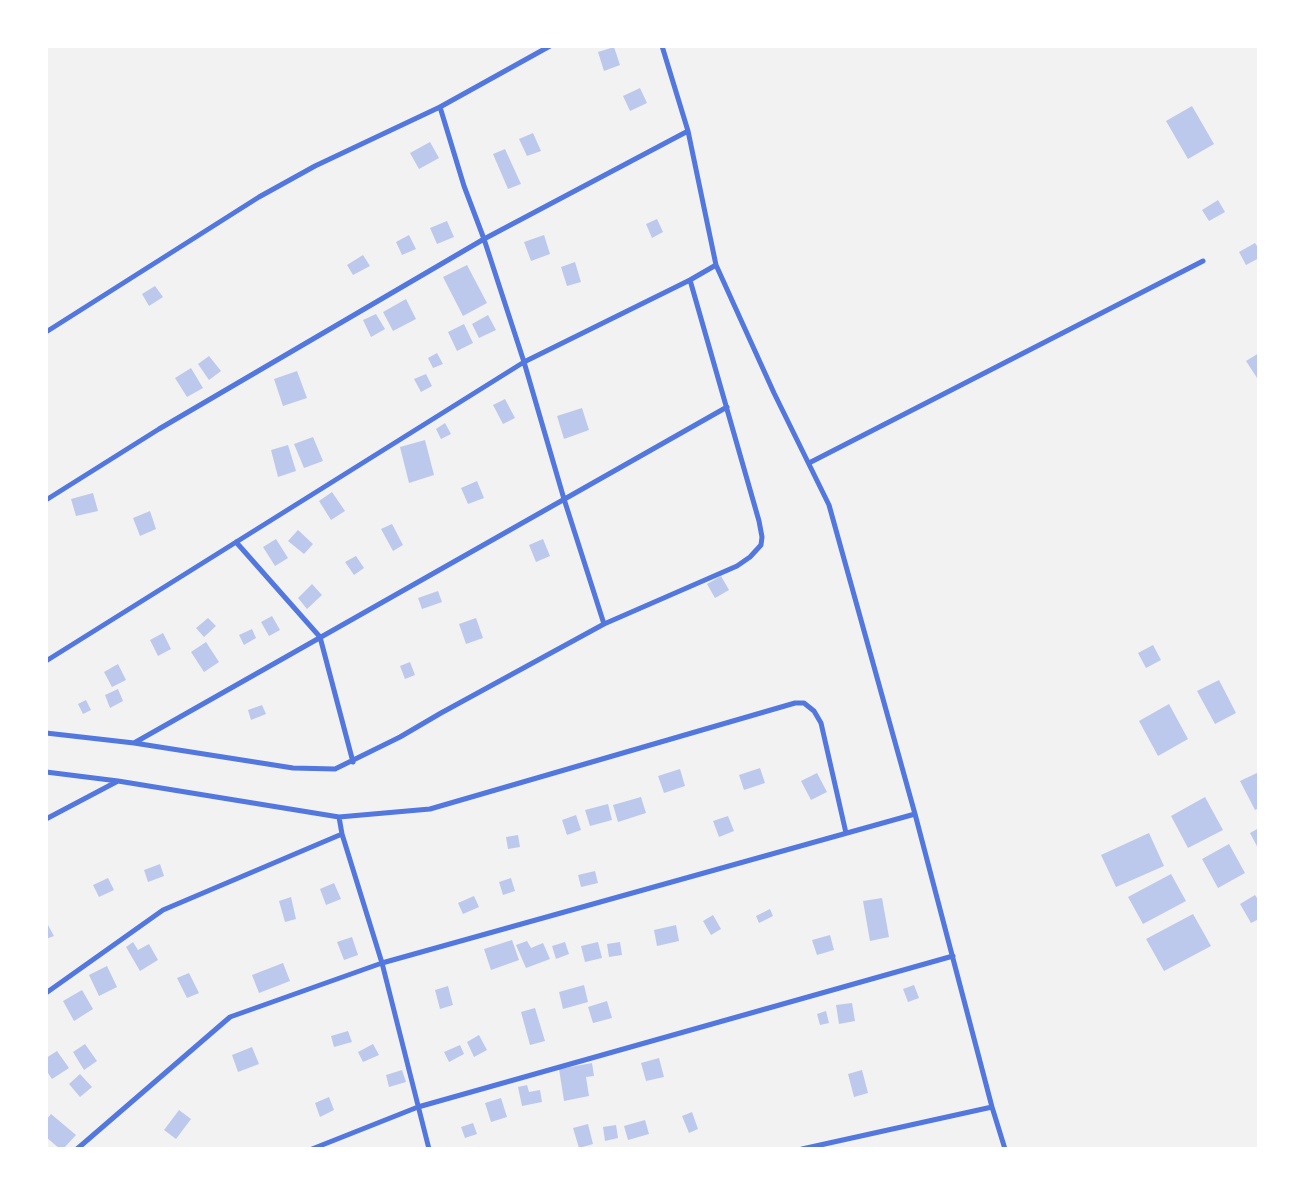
<!DOCTYPE html>
<html>
<head>
<meta charset="utf-8">
<style>
  body { margin:0 }
  #map { position:relative; width:1305px; height:1195px; overflow:hidden; background:#f2f2f2; font-family:"Source Sans 3",sans-serif }
  canvas { display:block }
  .frame { position:absolute; inset:0; border:48px solid #fff; pointer-events:none }
</style>
</head>
<body>
<div id="map">
<canvas width="1305" height="1195"></canvas>
<div class="frame"></div>
</div>
<script>
const g = document.querySelector('canvas').getContext('2d');
g.lineJoin = 'round';
function fillPath(path, color) { g.fillStyle = color; g.fill(path, 'evenodd'); }
const toPath = rows => new Path2D(rows.map(r => 'M' + r).join(''));
function strokePath(path, color, width, dash) { g.strokeStyle = color; g.lineWidth = width; g.lineCap = dash ? 'butt' : 'round'; g.setLineDash(dash || []); g.stroke(path); }
fillPath(toPath([
  [614,47,620,65,604,71,598,52],
  [640,88,647,103,630,111,623,96],
  [1192,106,1214,144,1188,159,1166,121],
  [533,133,541,151,527,156,519,139],
  [430,142,439,158,419,169,410,153],
  [505,149,521,184,508,189,493,154],
  [1218,200,1225,212,1209,221,1202,210],
  [657,219,663,232,652,238,646,224],
  [447,221,454,237,437,244,430,228],
  [409,235,416,249,402,255,396,242],
  [544,235,550,254,531,261,524,242],
  [1255,243,1259,249,1259,258,1246,265,1239,252],
  [363,255,370,266,353,275,347,265],
  [575,262,581,282,567,286,561,267],
  [467,265,487,303,463,316,443,277],
  [155,286,163,297,149,306,142,294],
  [406,299,416,319,393,331,383,312],
  [376,314,385,329,371,337,363,320],
  [488,315,496,330,479,338,472,324],
  [464,324,473,343,457,351,448,332],
  [437,353,443,364,433,368,428,358],
  [1259,353,1259,381,1246,361],
  [209,356,221,371,209,380,198,364],
  [191,368,203,388,187,397,175,378],
  [297,371,307,398,283,406,274,379],
  [426,374,432,386,421,392,414,379],
  [505,399,515,418,503,424,493,405],
  [582,408,589,430,564,439,557,416],
  [445,423,451,434,441,439,436,429],
  [313,437,323,461,304,468,294,444],
  [425,440,434,475,409,483,400,447],
  [288,445,296,471,278,477,271,450],
  [477,481,484,498,468,504,461,488],
  [332,492,345,511,331,520,319,501],
  [93,493,98,511,76,516,71,499],
  [150,511,156,529,140,536,133,518],
  [392,524,403,545,393,551,381,529],
  [298,530,313,544,304,554,288,541],
  [276,539,288,558,275,566,263,547],
  [543,539,550,556,536,562,529,545],
  [356,556,364,568,354,575,345,562],
  [721,576,729,590,715,598,707,584],
  [312,584,322,595,307,609,298,598],
  [438,591,442,602,422,609,418,598],
  [272,616,280,630,269,636,261,622],
  [208,618,216,626,204,637,196,628],
  [476,618,483,638,466,644,459,624],
  [252,629,256,638,244,645,239,635],
  [163,633,171,649,158,656,150,640],
  [206,642,219,662,204,672,191,652],
  [1153,645,1161,660,1146,668,1138,653],
  [410,662,415,675,405,679,400,666],
  [118,664,126,680,112,687,104,672],
  [1219,680,1236,713,1215,724,1197,691],
  [118,689,123,701,110,708,105,695],
  [86,700,91,710,83,714,78,704],
  [1169,704,1188,739,1158,756,1139,721],
  [262,705,266,714,251,720,248,710],
  [760,768,765,783,744,790,739,775],
  [680,769,685,786,664,793,658,776],
  [1259,772,1259,808,1255,810,1240,781],
  [817,773,827,792,811,800,801,781],
  [641,797,646,813,618,822,613,805],
  [1205,797,1223,830,1188,848,1171,816],
  [608,804,612,820,590,826,585,810],
  [576,815,581,830,567,835,562,820],
  [728,816,734,831,719,837,713,821],
  [1259,828,1259,850,1250,833],
  [1149,833,1164,866,1116,887,1101,855],
  [518,835,520,847,508,849,506,837],
  [1229,844,1245,873,1218,888,1202,859],
  [160,864,164,876,148,882,144,870],
  [595,871,598,883,581,887,578,875],
  [1171,874,1186,901,1143,924,1128,897],
  [108,878,114,890,99,897,93,885],
  [511,878,515,891,503,895,499,882],
  [334,883,341,899,326,905,320,889],
  [1255,895,1259,901,1259,919,1251,923,1240,904],
  [474,896,479,907,463,914,458,903],
  [291,897,296,919,285,922,279,901],
  [882,898,889,937,870,941,863,901],
  [770,909,773,916,759,923,756,916],
  [1193,914,1211,946,1164,971,1146,939],
  [713,915,721,929,711,935,703,921],
  [48,925,54,936,46,939,46,926],
  [676,925,679,941,657,946,654,930],
  [830,935,834,950,817,955,812,940],
  [352,937,358,955,344,960,337,942],
  [512,940,519,960,491,970,484,949],
  [527,941,531,948,543,943,550,959,526,968,516,945],
  [133,942,138,950,149,944,158,960,140,971,126,947],
  [565,942,569,954,556,959,552,946],
  [598,942,602,958,585,962,581,946],
  [620,942,622,955,609,957,607,944],
  [283,963,290,981,259,993,252,975],
  [107,966,117,987,99,996,89,975],
  [189,973,199,993,187,998,177,978],
  [584,985,588,1002,563,1009,559,992],
  [914,985,919,998,908,1002,903,989],
  [448,986,453,1005,440,1009,435,990],
  [82,990,93,1009,74,1021,63,1001],
  [607,1001,612,1018,593,1023,588,1007],
  [852,1003,855,1021,839,1024,836,1005],
  [535,1008,545,1041,530,1045,521,1012],
  [826,1011,829,1023,820,1025,817,1014],
  [348,1031,352,1042,334,1047,331,1036],
  [479,1035,487,1050,474,1057,467,1042],
  [85,1044,97,1061,84,1070,73,1052],
  [373,1044,379,1055,363,1062,358,1052],
  [460,1045,464,1054,449,1062,444,1052],
  [252,1047,259,1064,238,1072,232,1055],
  [57,1051,69,1068,52,1079,46,1070,46,1058],
  [659,1058,664,1077,646,1081,641,1063],
  [592,1063,594,1076,586,1077,589,1096,564,1101,559,1069],
  [402,1070,406,1082,389,1087,386,1075],
  [862,1070,868,1093,854,1097,848,1074],
  [80,1074,92,1087,80,1097,69,1084],
  [527,1085,529,1092,540,1090,542,1102,522,1106,518,1087],
  [329,1097,334,1110,320,1117,315,1103],
  [501,1098,507,1117,491,1122,485,1103],
  [179,1110,191,1119,176,1139,164,1130],
  [692,1112,698,1129,689,1133,682,1116],
  [51,1114,76,1135,63,1149,60,1149,46,1137,46,1120],
  [645,1120,649,1134,628,1140,624,1126],
  [473,1123,477,1134,465,1138,461,1127],
  [588,1124,593,1144,579,1148,573,1128],
  [616,1125,618,1138,605,1141,603,1127]
]), '#bdc9ec');
strokePath(toPath([
  [662,46,688,131,716,265,774,393,829,505,915,814,992,1107,1005,1149],
  [440,107,464,186,484,239,524,362,564,499,604,624],
  [46,332,259,197,315,166,440,107,550,46],
  [809,463,1203,261],
  [46,500,159,429,484,239,688,131],
  [236,542,320,637,353,762],
  [46,661,524,362,690,280,716,265],
  [46,733,134,743,727,407],
  [134,743,293,768,335,769,400,737,441,713,604,624,737,566,750,557,761,545,762,537,759,521,690,280],
  [46,772,118,781,339,817,430,809,795,703,804,703,814,711,821,723,846,833],
  [339,817,342,834,382,963,429,1149],
  [46,819,118,781],
  [46,993,163,910,342,834],
  [77,1149,230,1017,382,963,915,814],
  [312,1149,418,1107,953,956],
  [802,1149,992,1107]
]), '#5277de', 5);
</script>
</body>
</html>
